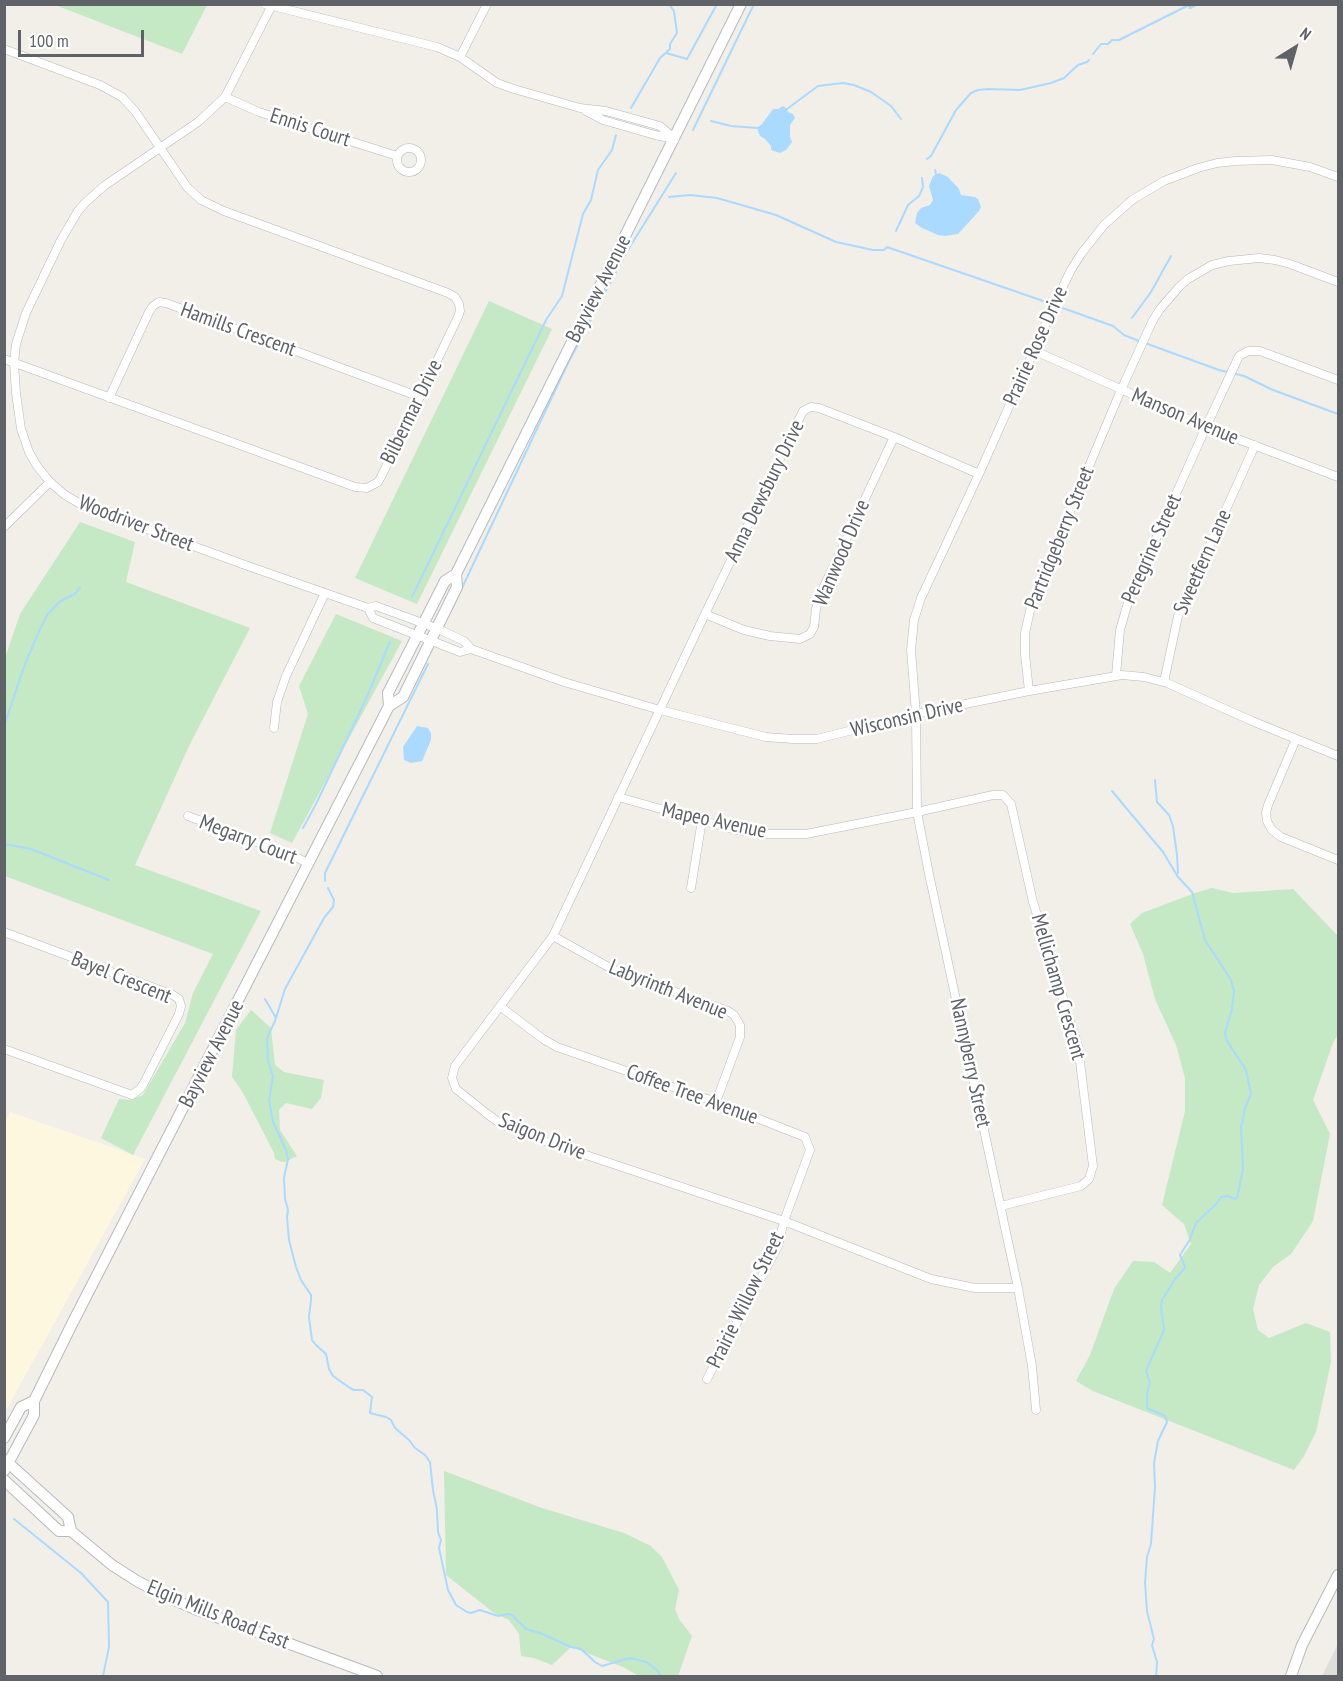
<!DOCTYPE html>
<html>
<head>
<meta charset="utf-8">
<style>
  body { margin:0 }
  #map { position:relative; width:1343px; height:1681px; overflow:hidden; background:#f1efe8; font-family:"PT Sans Narrow",sans-serif }
  canvas { display:block }
  .frame { position:absolute; inset:0; border:6px solid #5f6368; pointer-events:none }
  .north { position:absolute; left:1265px; top:18px; width:60px; height:60px; -webkit-text-stroke:4px #fff; paint-order:stroke; rotate:37deg; font-size:16px; font-weight:700; line-height:24px; text-align:center; color:#5f6368 }
  .north::after { content:''; display:block; margin:auto; width:21px; height:27px; background:#5f6368; clip-path:polygon(50% 0,100% 100%,50% 72%,0 100%) }
  .scale { position:absolute; left:18px; top:30px; width:126px; height:27px; box-sizing:border-box; border:3px solid #5f6368; border-top:0; padding-left:8px; font-size:18px; line-height:21px; white-space:nowrap; color:#5f6368; -webkit-text-stroke:4px #fff; paint-order:stroke }
</style>
</head>
<body>
<div id="map">
<canvas width="1343" height="1681"></canvas>
<div class="frame"></div>
<div class="north">N</div>
<div class="scale">100 m</div>
</div>
<script>
const g = document.querySelector('canvas').getContext('2d');
g.lineJoin = 'round';
function fillPath(path, color) { g.fillStyle = color; g.fill(path, 'evenodd'); }
const toPath = rows => new Path2D(rows.map(r => 'M' + r).join(''));
function strokePath(path, color, width, dash) { g.strokeStyle = color; g.lineWidth = width; g.lineCap = dash ? 'butt' : 'round'; g.setLineDash(dash || []); g.stroke(path); }
function label(font, color, halo, rows, align = 'center') {
  g.font = font + ' "PT Sans Narrow",sans-serif'; g.lineWidth = 5; g.setLineDash([]); g.textBaseline = 'middle'; g.strokeStyle = halo; g.fillStyle = color; for (const [text, x, y, turn = 0] of rows) {
    g.save(); g.translate(x, y); g.rotate((+turn || 0) * Math.PI / 180); g.textAlign = isNaN(turn) ? turn : align; if (halo) g.strokeText(text, 0, 0); g.fillText(text, 0, 0); g.restore();
  }
}
fillPath(toPath([
  [10,1112,145,1159,5,1412,4,1125]
]), '#fef7e0');
fillPath(toPath([
  [1338,1644,1338,1676,1322,1676]
]), '#e0deda');
fillPath(toPath([
  [55,5,207,5,182,54],
  [489,301,552,329,417,604,355,578],
  [80,522,135,542,126,582,250,628,190,744,135,865,261,911,133,1155,101,1138,119,1099,130,1100,143,1095,185,1023,193,993,213,954,5,876,5,658,20,614],
  [336,614,402,641,292,843,270,833,308,714,299,686],
  [1212,888,1233,893,1293,889,1338,936,1338,1034,1333,1043,1313,1100,1330,1134,1313,1221,1291,1254,1273,1267,1259,1285,1253,1309,1258,1330,1269,1338,1306,1323,1330,1332,1331,1362,1316,1432,1304,1456,1294,1470,1093,1391,1076,1381,1090,1355,1114,1289,1133,1261,1154,1262,1170,1273,1191,1244,1184,1224,1162,1205,1185,1111,1185,1078,1176,1045,1155,999,1143,954,1130,924,1142,913,1195,893],
  [251,1010,271,1028,275,1065,284,1072,324,1080,321,1098,312,1109,286,1103,279,1110,280,1130,297,1156,285,1162,282,1162,275,1159,274,1153,242,1091,232,1077,236,1030],
  [444,1471,542,1508,624,1533,651,1546,662,1557,679,1590,675,1609,679,1619,692,1636,678,1676,639,1676,623,1667,571,1647,552,1665,534,1658,521,1656,519,1634,509,1620,494,1613,446,1575]
]), '#c5e8c5');
fillPath(toPath([
  [783,106,787,109,788,112,793,114,795,118,790,125,790,137,792,142,786,150,780,153,771,150,771,146,765,139,760,136,757,128,762,124,773,109,778,109],
  [939,173,948,177,959,189,961,195,975,197,978,199,981,207,979,211,958,234,945,236,938,235,922,228,915,223,917,213,921,208,930,205,933,200,929,186,933,176],
  [417,726,428,728,431,733,431,740,422,761,411,763,404,760,403,747]
]), '#aadaff');
strokePath(toPath([
  [666,53,687,59,717,4],
  [1093,54,1101,44,1108,44,1112,40,1119,40,1187,6,1190,6,1190,8,1198,4],
  [631,108,660,58,670,49,670,44,677,33,674,11,669,4],
  [787,109,818,86,843,83,854,85,871,92,891,106,901,119],
  [711,121,731,126,757,128],
  [693,130,754,4],
  [927,159,931,156,956,110,971,93,978,90,988,89,1020,90,1051,83,1064,78,1078,65,1087,62,1089,60],
  [935,170,936,174],
  [669,197,690,195,717,198,776,215,836,242,873,250,884,250,887,247,1052,304],
  [896,231,908,205,919,196,923,187,922,178],
  [1057,306,1113,326,1124,335,1139,341],
  [1132,318,1151,292,1171,256],
  [1145,343,1219,370,1244,376,1273,390,1338,414],
  [461,590,569,361,626,253,676,173],
  [412,597,546,320,562,296,583,214,591,200,598,170,612,150,616,135],
  [452,609,457,598],
  [4,726,25,664,42,625,48,614,59,602,75,594,80,587],
  [1155,780,1157,802,1169,815,1173,826,1177,855,1178,873],
  [1112,791,1163,852,1178,877,1192,892,1205,940,1231,980,1234,991,1232,1009,1225,1033,1227,1041,1246,1070,1251,1094,1245,1108,1241,1128,1243,1169,1237,1198,1235,1199,1228,1196,1221,1197,1217,1203,1196,1223,1189,1241,1180,1255,1185,1267,1184,1269,1175,1279,1162,1300,1161,1307,1164,1330,1146,1371,1150,1382,1147,1394,1147,1408,1165,1416,1167,1422,1158,1441,1154,1463,1155,1487,1151,1544,1147,1557,1145,1582,1147,1611,1154,1639,1152,1645,1157,1662,1156,1676],
  [303,828,316,804,366,699,390,642],
  [4,844,31,849,109,880],
  [325,881,325,873,428,664],
  [328,888,334,900,333,907,324,918,285,989,275,1021,267,1038,268,1061,273,1076,269,1100,273,1122,286,1150,288,1159,284,1178,285,1199,288,1210,287,1217,289,1240,296,1267,301,1280,311,1295,311,1300,309,1317,312,1340,316,1345,326,1354,329,1369,333,1376,350,1388,354,1390,363,1390,372,1397,370,1413,386,1417,391,1420,395,1428,409,1440,415,1448,425,1455,430,1462,433,1490,437,1510,438,1532,441,1540,439,1548,448,1590,456,1605,467,1612,471,1613,480,1610,498,1616,509,1614,513,1616,526,1629,540,1633,571,1647,581,1649,595,1662,602,1666,630,1658,646,1662,657,1670,661,1676],
  [265,999,276,1018],
  [14,1519,81,1573,108,1602,109,1647,103,1676]
]), '#aadaff', 2);
const street = toPath([
  [265,4,437,47,460,57,497,83,514,89,580,108,606,111,660,126,675,139],
  [271,7,225,97,198,122,104,186,85,203,78,211,61,240,26,313,16,344,14,363,16,393,21,429,29,452,37,466,50,482,65,495,84,506,245,565,368,608,376,606,436,628,464,641,471,649,564,682,660,710,766,737,793,739,817,739,916,714,1029,691,1122,675,1144,677,1167,683,1252,721,1338,756],
  [4,49,100,85,122,97,135,111,187,187,201,200,224,211,448,293,455,297,459,304,460,311,458,317,381,477,378,482,367,488,355,487,4,359],
  [460,57,487,4],
  [225,97,259,112,397,156],
  [586,111,603,120,655,135,675,139],
  '397 160a12 12 0 1 1 24 0a12 12 0 1 1-24 0Z',
  [1035,351,1206,427,1338,477],
  [109,398,149,312,153,306,159,302,166,303,420,397],
  [979,474,894,437,819,408,811,407,803,411,705,614,553,936,455,1066,452,1078,456,1089,486,1113,501,1124,529,1136,784,1221,931,1279,975,1288,1018,1288],
  [4,527,50,482],
  [368,608,373,618,460,652,471,649],
  [705,614,744,630,770,636,800,639,810,634,814,627,816,609,820,595,894,437],
  [1116,675,1120,630,1129,599,1206,427,1239,356,1248,351,1260,351,1338,380],
  [1164,682,1178,616,1255,445],
  [1029,691,1025,654,1025,633,1032,602,1121,390,1152,322,1160,309,1179,287,1188,279,1212,265,1229,261,1259,258,1275,260,1290,264,1338,282],
  [274,728,277,702,286,676,325,593],
  [1296,739,1268,805,1266,813,1267,821,1272,830,1281,837,1338,860],
  [618,797,736,830,762,834,806,834,917,812,993,795,1003,795,1011,804,1033,902,1078,1046,1093,1166,1089,1179,1081,1186,1001,1206],
  [188,816,296,857,309,864],
  [691,888,702,820],
  [4,932,173,995,179,999,181,1006,179,1014,144,1083,140,1089,132,1095,4,1049],
  [553,936,612,969,728,1011,734,1015,740,1025,740,1037,716,1102],
  [501,1007,543,1039,557,1047,716,1102,805,1137,810,1150,784,1221,778,1246,707,1379],
  [1036,1410,1032,1366,1018,1288,929,874,917,812,916,714,911,650,914,620,921,598,979,474,1056,301,1071,270,1081,254,1104,225,1132,200,1164,181,1198,168,1217,163,1235,161,1272,160,1310,167,1338,177]
]);
const secondary = toPath([
  [389,706,403,697,457,587,456,574],
  [4,1438,21,1407,34,1401],
  [5,1460,68,1517,71,1531,112,1565,137,1581,165,1596,195,1609,377,1676],
  [4,1471,34,1415,34,1401,73,1322,389,706,388,693,411,648,445,581,456,574,741,4],
  [4,1480,59,1531,71,1531],
  [1291,1676,1302,1645,1338,1575]
]);
strokePath(street, '#b5b8bc', 9);
strokePath(secondary, '#b6babf', 12);
strokePath(street, '#fff', 8);
strokePath(secondary, '#fff', 10);
label('21px', '#5f6368', '#fff', [
  ["Ennis Court",310,128,18],
  ["Bayview Avenue",599,289,-63],
  ["Hamills Crescent",238,330,20],
  ["Prairie Rose Drive",1036,346,-66],
  ["Bilbermar Drive",412,412,-64],
  ["Manson Avenue",1185,417,23],
  ["Anna Dewsbury Drive",765,491,-64],
  ["Woodriver Street",136,524,21],
  ["Partridgeberry Street",1060,538,-68],
  ["Peregrine Street",1152,549,-66],
  ["Wanwood Drive",842,553,-67],
  ["Sweetfern Lane",1203,562,-66],
  ["Wisconsin Drive",907,718,-13],
  ["Mapeo Avenue",714,821,12],
  ["Megarry Court",248,840,21],
  ["Bayel Crescent",121,978,22],
  ["Mellichamp Crescent",1058,987,74],
  ["Labyrinth Avenue",668,990,22],
  ["Bayview Avenue",212,1054,-63],
  ["Nannyberry Street",970,1063,78],
  ["Coffee Tree Avenue",692,1095,20],
  ["Saigon Drive",542,1137,22],
  ["Prairie Willow Street",746,1300,-64],
  ["Elgin Mills Road East",218,1615,22]
]);
</script>
</body>
</html>
